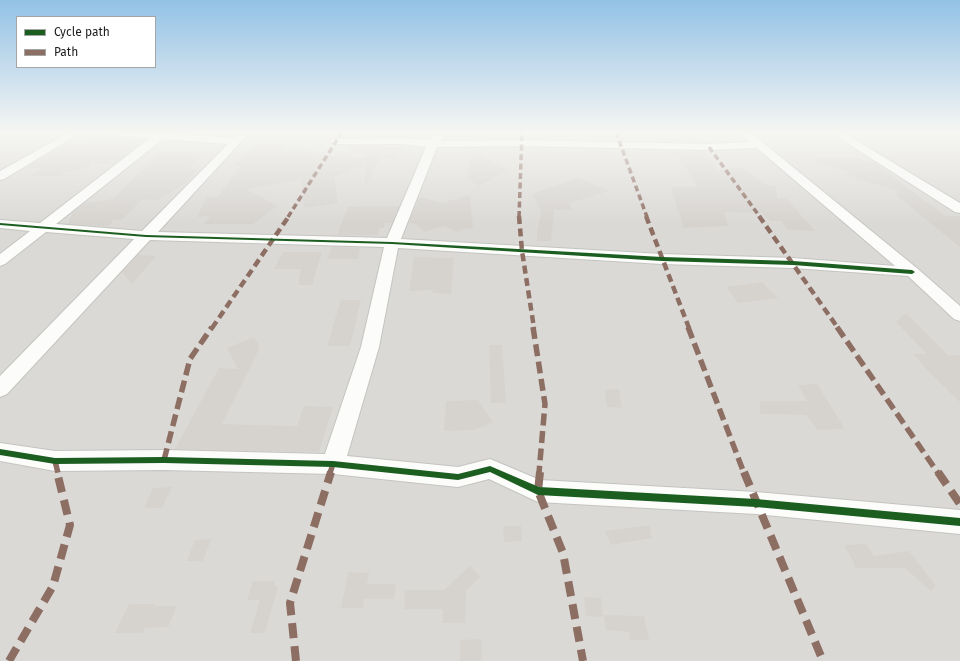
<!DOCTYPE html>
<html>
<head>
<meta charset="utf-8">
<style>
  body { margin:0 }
  #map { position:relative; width:960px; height:661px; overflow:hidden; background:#eceae4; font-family:"Fira Sans",sans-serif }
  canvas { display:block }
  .legend { position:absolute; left:16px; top:16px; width:140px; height:52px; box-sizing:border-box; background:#fff; border:1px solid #a5a5a5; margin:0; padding:5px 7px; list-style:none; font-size:12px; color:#1d1d1d }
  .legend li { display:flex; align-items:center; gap:8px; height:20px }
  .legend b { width:20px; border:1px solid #a5a5a5 }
</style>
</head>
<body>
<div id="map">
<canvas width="960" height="661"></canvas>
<ul class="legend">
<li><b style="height:5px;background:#1b5e20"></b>Cycle path</li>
<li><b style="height:5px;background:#8d6e63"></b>Path</li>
</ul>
</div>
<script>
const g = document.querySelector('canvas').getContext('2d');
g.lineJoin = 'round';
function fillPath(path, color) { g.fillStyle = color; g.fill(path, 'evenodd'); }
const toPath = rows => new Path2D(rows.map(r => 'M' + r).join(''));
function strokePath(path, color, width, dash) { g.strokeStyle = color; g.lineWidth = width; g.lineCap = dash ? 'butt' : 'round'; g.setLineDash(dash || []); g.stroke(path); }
fillPath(toPath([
  [0,132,960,132,960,661,0,661]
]), '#dbd9d6');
fillPath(toPath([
  [96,132,101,132,107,136,145,140,114,164,94,164,95,161,93,160,88,166,78,171,65,172,61,176,28,177,42,168,26,168,69,142,81,143],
  [653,132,679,132,683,136,695,136,699,142,661,141],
  [288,141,283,151,311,150,309,154,366,158,366,154,349,150,349,146,411,147,394,160,381,157,365,185,366,164,334,177,338,203,304,208,301,179,246,189,277,206,253,224,204,224,210,216,197,217,207,197,217,198,241,166,235,166,258,142],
  [667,151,705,151,718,171,739,167,766,185,776,186,777,199,786,198,815,231,788,230,781,221,770,221,762,213,724,212,728,226,684,228,671,187,698,187,677,155,670,155],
  [160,153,203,153,190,169,198,169,185,184,157,200,142,199,122,220,113,220,110,225,105,226,68,224,73,212,85,203,113,199],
  [479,155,507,169,487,182,479,186,468,179,470,158],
  [856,157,866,162,874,162,945,216,960,216,960,247,896,195,899,191,847,176,850,173,812,160,812,159],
  [578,178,609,191,569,203,572,210,554,210,551,241,537,241,537,233,541,212,532,194],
  [470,195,473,228,463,229,457,232,444,226,424,232,416,224,409,223,418,200,421,197,442,203],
  [399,206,392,223,385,223,384,228,380,228,378,235,337,235,348,207],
  [332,247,360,248,358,259,327,259],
  [283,252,322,252,312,285,299,285,299,277,301,269,274,269],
  [138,255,156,256,132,284,122,272],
  [414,257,454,258,451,294,432,293,433,290,409,291],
  [762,282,778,298,738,303,726,287],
  [341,300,361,300,350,346,327,346],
  [906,313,949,356,960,355,960,402,926,369,914,354,927,354,896,322],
  [254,337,260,347,222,424,297,426,304,406,333,407,319,452,175,449,219,368,238,369,227,348],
  [489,345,502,345,506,403,491,403],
  [817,384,845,429,818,430,806,415,760,414,760,401,807,401,798,385],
  [619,389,622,408,607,407,605,390],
  [478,400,493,422,474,430,444,431,446,401],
  [172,487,162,508,144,508,153,488],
  [650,525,652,538,611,545,605,531],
  [503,526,521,526,522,541,504,542],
  [211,539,203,561,187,561,195,540],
  [866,544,874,556,909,551,936,586,931,591,905,568,855,568,854,563,844,545],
  [470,566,480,577,466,591,465,623,442,623,443,609,404,609,405,590,444,590],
  [348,572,369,573,367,584,396,584,394,599,364,599,363,608,341,608],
  [253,581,275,581,274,585,278,586,265,633,250,633,260,600,247,600],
  [584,597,601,598,603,617,586,616],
  [129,604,155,604,154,606,177,606,168,627,145,628,142,633,115,633],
  [604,615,644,616,649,640,630,640,629,632,606,630],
  [481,639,482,660,460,661,460,640]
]), '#d6d3cf');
const street = toPath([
  [70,132,82,132,4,179,0,180,0,171,70,132],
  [102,132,170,132,169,133,234,138,240,132,250,132,158,232,387,238,426,147,403,144,335,144,330,141,331,139,403,138,430,140,436,132,443,132,445,134,441,141,522,140,709,144,750,142,739,132,750,132,918,269,960,306,960,321,954,319,908,276,793,268,662,264,398,248,379,347,347,456,458,467,490,459,540,480,756,492,960,510,960,534,756,514,538,502,489,479,458,487,333,474,164,470,55,471,0,461,0,443,55,451,164,450,325,454,361,347,384,247,150,240,7,394,0,397,0,376,134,239,46,232,5,264,0,266,0,254,30,231,0,228,0,220,40,223,150,138,107,135,102,132],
  [163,139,228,144,142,231,56,224,163,139],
  [522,146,709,150,757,148,895,266,793,258,662,254,401,239,437,147,522,146],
  [830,132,842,132,960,203,960,213,955,212,830,132]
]);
strokePath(street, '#c4c4c1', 2);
fillPath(street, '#fcfcfb');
strokePath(toPath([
  [616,132,647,217],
  [709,147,760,217],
  [288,217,342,132],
  [519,217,522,132]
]), '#8d6e63', 3.5, [6, 3.5]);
strokePath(toPath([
  [519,216,522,251,534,328],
  [646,216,689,328],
  [759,216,838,328],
  [212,328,289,216]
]), '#8d6e63', 4.5, [8, 4.5]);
strokePath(toPath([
  [533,327,545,404,539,473],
  [688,327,744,473],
  [837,327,938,473],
  [164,460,190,359,212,327],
  [55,461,58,473],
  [330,473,333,464]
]), '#8d6e63', 5.5, [12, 5.5]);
strokePath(toPath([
  [540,472,538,491,563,553,583,661],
  [744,472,823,661],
  [938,472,960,504],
  [9,661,53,586,70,525,57,472],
  [296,661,290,603,331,472]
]), '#8d6e63', 8, [15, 8]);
fillPath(toPath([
  [0,223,146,235,392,242,662,257,793,261,912,270,915,272,912,274,793,265,662,261,392,244,146,237,0,225,0,223],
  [0,449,55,458,164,457,333,461,458,474,490,466,539,487,756,499,960,518,960,526,756,507,538,495,490,472,458,480,333,467,164,463,55,464,0,455,0,449]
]), '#1b5e20');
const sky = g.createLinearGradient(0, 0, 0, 224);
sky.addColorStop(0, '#93c2e6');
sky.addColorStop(0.59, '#f6f6f3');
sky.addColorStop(1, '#f6f6f300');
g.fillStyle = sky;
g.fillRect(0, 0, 960, 224);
</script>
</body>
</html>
